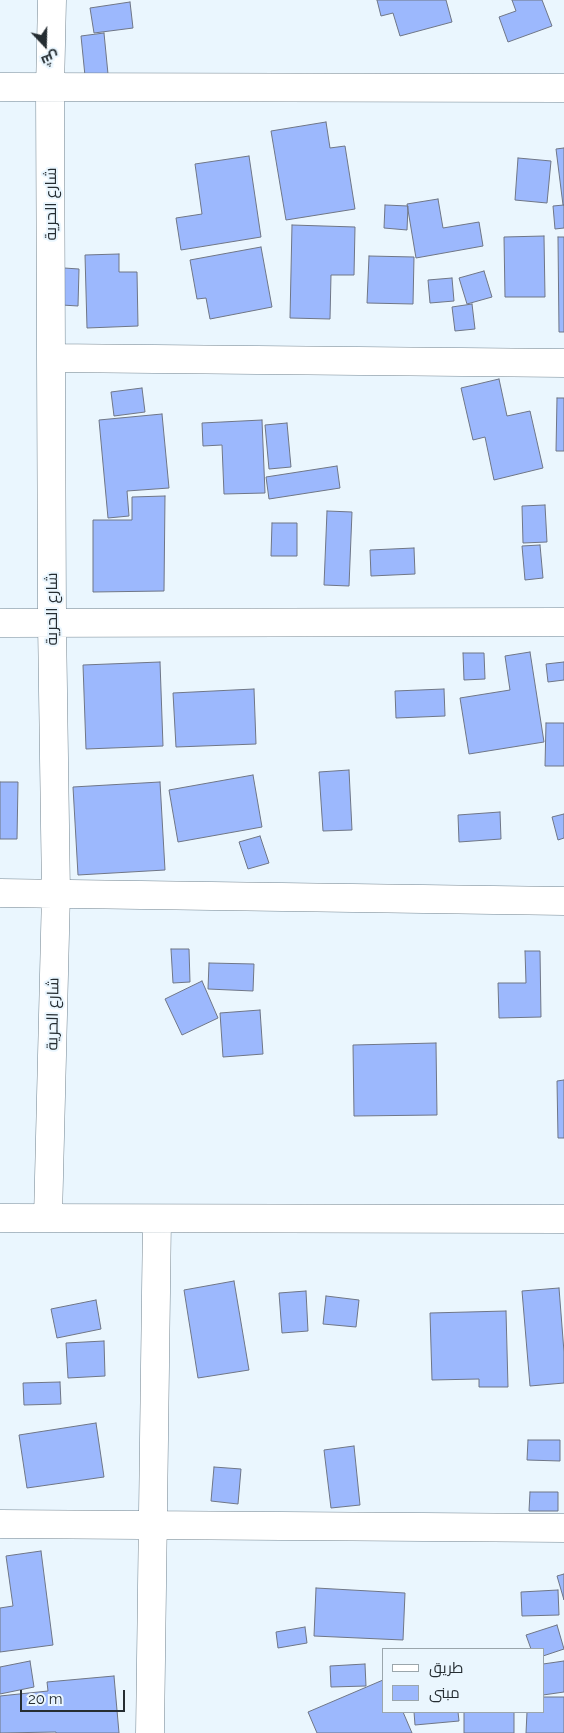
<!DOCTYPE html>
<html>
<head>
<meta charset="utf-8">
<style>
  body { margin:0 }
  #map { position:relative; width:564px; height:1733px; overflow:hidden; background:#eaf6fe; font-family:Raleway,Cairo,sans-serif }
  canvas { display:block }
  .legend { position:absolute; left:382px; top:1648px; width:162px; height:65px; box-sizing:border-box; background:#eaf6fe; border:1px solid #9ba6ac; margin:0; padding:6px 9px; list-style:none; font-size:15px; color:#252d32 }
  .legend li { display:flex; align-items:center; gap:10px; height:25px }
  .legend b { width:25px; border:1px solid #9ba6ac }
  .north { position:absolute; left:20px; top:20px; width:50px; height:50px; -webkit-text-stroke:4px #eaf6fe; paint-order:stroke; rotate:159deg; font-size:14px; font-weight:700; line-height:20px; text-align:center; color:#252d32 }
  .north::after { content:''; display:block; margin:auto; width:18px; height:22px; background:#252d32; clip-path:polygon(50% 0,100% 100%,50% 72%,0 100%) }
  .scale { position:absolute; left:20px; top:1690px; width:105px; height:22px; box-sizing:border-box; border:2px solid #252d32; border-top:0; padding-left:6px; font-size:15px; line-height:18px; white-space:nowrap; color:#252d32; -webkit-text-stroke:4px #eaf6fe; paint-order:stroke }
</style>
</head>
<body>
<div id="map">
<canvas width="564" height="1733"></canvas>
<ul class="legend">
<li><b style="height:6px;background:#fff"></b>طريق</li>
<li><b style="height:14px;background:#9cb8fd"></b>مبنى</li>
</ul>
<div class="north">ش</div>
<div class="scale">20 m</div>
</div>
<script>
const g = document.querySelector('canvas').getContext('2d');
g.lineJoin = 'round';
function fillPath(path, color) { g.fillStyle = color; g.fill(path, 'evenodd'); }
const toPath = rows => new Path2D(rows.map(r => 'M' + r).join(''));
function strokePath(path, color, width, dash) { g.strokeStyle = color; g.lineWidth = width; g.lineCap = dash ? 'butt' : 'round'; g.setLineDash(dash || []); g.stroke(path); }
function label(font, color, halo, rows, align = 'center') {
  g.font = font + ' Raleway,Cairo,sans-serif'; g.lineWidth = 4; g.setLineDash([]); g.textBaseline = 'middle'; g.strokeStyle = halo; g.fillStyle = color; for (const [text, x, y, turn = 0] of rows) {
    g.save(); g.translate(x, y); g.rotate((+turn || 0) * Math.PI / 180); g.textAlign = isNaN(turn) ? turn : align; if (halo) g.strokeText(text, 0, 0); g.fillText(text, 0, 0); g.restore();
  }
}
const building = toPath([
  [377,0,446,0,452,22,400,36,393,13,381,16,377,0],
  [512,0,542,0,552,26,508,42,499,17,516,11,512,0],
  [130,2,133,28,94,33,90,8,130,2],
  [104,33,108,74,85,76,81,36,104,33],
  [326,122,330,148,345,146,355,209,286,220,271,131,326,122],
  [564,148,564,205,563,205,556,149,564,148],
  [249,156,261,237,181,250,176,218,202,214,195,164,249,156],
  [518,158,551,161,547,203,515,200,518,158],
  [438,199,443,228,479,222,483,246,416,258,407,204,438,199],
  [385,205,408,206,407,230,384,228,385,205],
  [564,205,564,228,555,229,553,206,564,205],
  [292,225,355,227,354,275,331,275,330,319,290,318,292,225],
  [544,236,545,297,505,297,504,237,544,236],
  [558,237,564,237,564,332,559,332,558,237],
  [261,247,272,307,210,319,206,298,197,299,190,260,261,247],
  [119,254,119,272,137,272,138,326,87,328,85,255,119,254],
  [369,256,414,257,413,304,367,303,369,256],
  [64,268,79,269,78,306,62,305,64,268],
  [484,271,492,297,467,304,459,278,484,271],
  [452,278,454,301,430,303,428,280,452,278],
  [472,304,475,329,455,331,452,307,472,304],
  [499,379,507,416,530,411,543,468,494,480,485,437,473,440,461,388,499,379],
  [142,388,145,412,114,416,111,392,142,388],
  [557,398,564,398,564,451,556,451,557,398],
  [162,414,169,488,127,491,129,516,108,518,99,420,162,414],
  [262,420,265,493,224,494,222,445,203,446,202,423,262,420],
  [287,423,291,467,269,469,265,425,287,423],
  [337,466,340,488,269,499,266,477,337,466],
  [165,496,164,591,93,592,93,520,132,520,132,497,165,496],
  [545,505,547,542,523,543,522,506,545,505],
  [327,511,352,512,349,586,324,585,327,511],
  [272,523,297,523,297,556,271,556,272,523],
  [540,545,543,578,525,580,522,546,540,545],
  [414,548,415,574,371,576,370,550,414,548],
  [530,652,544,742,469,754,460,698,510,690,505,656,530,652],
  [463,653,484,653,485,679,464,680,463,653],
  [160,662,163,746,86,749,83,665,160,662],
  [564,662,564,680,548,682,546,664,564,662],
  [254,689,256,744,176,747,173,693,254,689],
  [444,689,445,716,396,718,395,691,444,689],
  [546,723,564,723,564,766,545,766,546,723],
  [349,770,352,830,323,831,319,772,349,770],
  [253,775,262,827,178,842,169,790,253,775],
  [0,782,18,782,17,839,0,839,0,782],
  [160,782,165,870,78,875,73,787,160,782],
  [500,812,501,839,459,842,458,815,500,812],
  [564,814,564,838,558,840,552,817,564,814],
  [260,836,269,863,248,869,239,842,260,836],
  [171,949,189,949,190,982,173,983,171,949],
  [525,951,540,951,541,1017,499,1018,498,983,526,983,525,951],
  [209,963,254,964,253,991,208,989,209,963],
  [202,981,218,1018,182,1035,165,999,202,981],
  [260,1010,263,1054,223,1057,220,1013,260,1010],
  [436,1043,437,1115,354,1116,353,1045,436,1043],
  [564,1080,564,1138,558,1138,557,1081,564,1080],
  [234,1281,249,1370,198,1378,184,1290,234,1281],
  [559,1288,564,1352,564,1383,530,1386,522,1291,559,1288],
  [306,1291,308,1331,282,1333,279,1293,306,1291],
  [326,1296,359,1300,356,1327,323,1324,326,1296],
  [96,1300,101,1329,57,1338,51,1309,96,1300],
  [506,1311,508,1387,479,1387,479,1379,432,1380,430,1313,506,1311],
  [104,1341,105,1376,68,1378,66,1343,104,1341],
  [60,1382,61,1404,24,1405,23,1383,60,1382],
  [96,1423,104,1477,27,1488,19,1435,96,1423],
  [528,1440,560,1440,560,1461,527,1460,528,1440],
  [354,1446,360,1505,331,1508,324,1450,354,1446],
  [214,1467,241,1469,238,1504,211,1501,214,1467],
  [530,1492,558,1492,558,1511,529,1511,530,1492],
  [41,1551,53,1645,0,1652,0,1608,13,1606,6,1556,41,1551],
  [564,1574,564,1600,557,1576,564,1574],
  [316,1588,405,1593,403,1640,314,1636,316,1588],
  [558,1590,559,1615,522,1616,521,1592,558,1590],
  [557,1625,564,1649,543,1656,543,1649,531,1649,526,1635,557,1625],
  [305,1627,307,1643,278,1648,276,1632,305,1627],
  [30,1661,34,1687,0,1694,0,1667,30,1661],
  [564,1661,564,1692,543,1695,543,1664,564,1661],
  [365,1664,366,1686,331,1687,330,1666,365,1664],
  [114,1676,119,1733,56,1733,56,1732,0,1733,0,1696,48,1691,47,1682,114,1676],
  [383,1680,383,1712,403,1712,412,1733,317,1733,308,1712,383,1680],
  [543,1697,564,1697,564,1733,526,1733,527,1712,543,1712,543,1697],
  [414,1712,458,1712,459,1721,415,1725,414,1712],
  [464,1712,514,1712,514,1733,464,1733,464,1712]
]);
fillPath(building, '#9cb8fd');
strokePath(building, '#6f7686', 1);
const street = toPath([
  [0,87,564,88],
  [52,358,564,363],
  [0,623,564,622],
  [0,893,564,901],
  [0,1218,564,1219],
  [48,1218,56,893,52,623,50,89,52,0],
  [0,1524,564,1528],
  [150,1733,157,1219]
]);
strokePath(street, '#738591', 29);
strokePath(street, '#fff', 28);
label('16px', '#252d32', '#eaf6fe', [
  ["شارع الحرية",51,204,-90],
  ["شارع الحرية",52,609,-90],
  ["شارع الحرية",53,1014,-89]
]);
</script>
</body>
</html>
